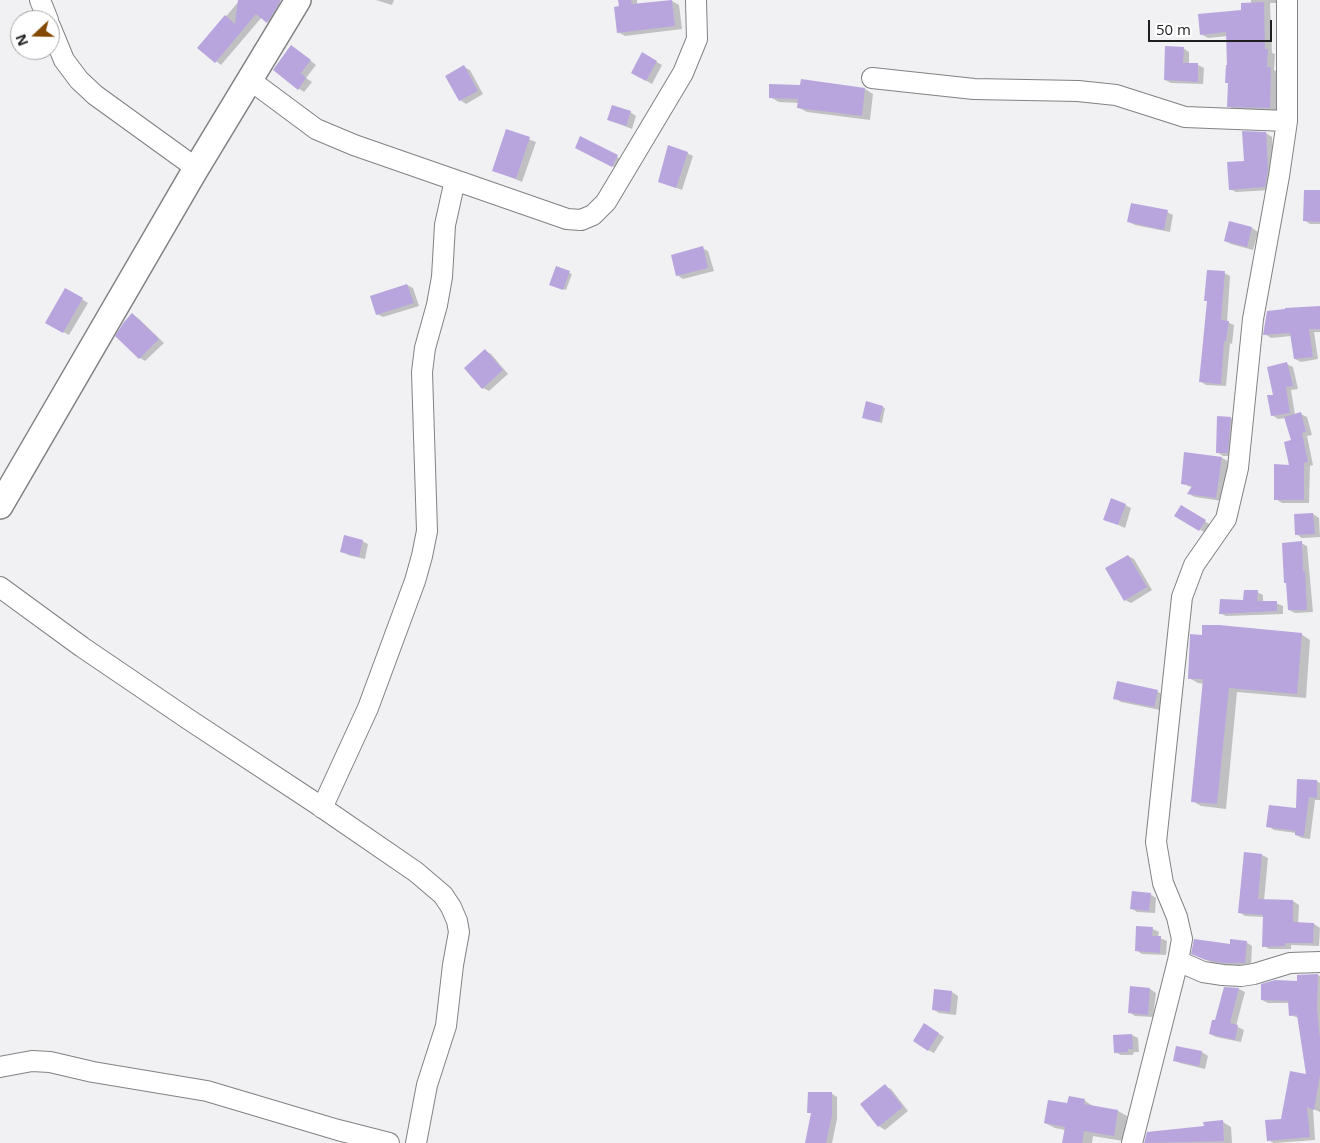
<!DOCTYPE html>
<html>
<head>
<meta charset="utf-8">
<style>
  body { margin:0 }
  #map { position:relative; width:1320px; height:1143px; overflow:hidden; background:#f1f0f3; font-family:"Open Sans",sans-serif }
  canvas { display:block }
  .north { position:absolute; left:10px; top:10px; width:50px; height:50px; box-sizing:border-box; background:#fff; border:1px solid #a5a5a5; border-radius:50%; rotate:249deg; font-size:14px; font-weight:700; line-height:20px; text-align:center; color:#1e1d1f }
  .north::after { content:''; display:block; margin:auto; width:18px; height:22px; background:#844800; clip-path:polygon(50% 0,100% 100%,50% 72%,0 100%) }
  .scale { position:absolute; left:1148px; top:20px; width:124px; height:22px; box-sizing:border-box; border:2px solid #1e1d1f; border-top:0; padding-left:6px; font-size:15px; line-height:18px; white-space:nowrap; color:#1e1d1f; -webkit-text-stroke:4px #fff; paint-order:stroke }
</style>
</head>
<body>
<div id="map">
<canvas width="1320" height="1143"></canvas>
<div class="north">N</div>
<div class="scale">50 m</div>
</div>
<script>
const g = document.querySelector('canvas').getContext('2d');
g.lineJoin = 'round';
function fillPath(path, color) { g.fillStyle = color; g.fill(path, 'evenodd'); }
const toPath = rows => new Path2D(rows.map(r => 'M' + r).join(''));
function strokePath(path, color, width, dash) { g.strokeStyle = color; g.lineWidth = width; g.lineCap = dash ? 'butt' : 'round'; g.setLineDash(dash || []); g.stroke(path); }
fillPath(toPath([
  [240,0,277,0,285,6,274,25,262,17,221,65,199,48],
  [376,0,394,0,392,5],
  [619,0,637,0,637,5,672,1,679,5,682,29,625,36,618,32],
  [1251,0,1277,0,1277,3,1270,3,1272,53,1275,54,1274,70,1277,72,1276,112,1235,110,1228,106,1229,84,1226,82,1229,66,1228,36,1208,38,1201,34,1242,11,1251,4],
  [292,46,316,65,306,78,312,82,304,92,298,88],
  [1183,48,1189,52,1189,64,1198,65,1204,68,1203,84,1171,83,1165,80],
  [642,54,662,65,652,84,632,73],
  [464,67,470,70,483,94,466,104,460,100],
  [865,89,873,94,870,120,807,112,798,107,799,103,779,102,770,97],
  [630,112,636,116,632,129,609,120],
  [507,131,536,142,522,182,494,170],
  [1266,133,1272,137,1274,173,1271,190,1236,192,1230,189,1245,162],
  [581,138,623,160,618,169,582,151],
  [687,153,693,156,682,190,659,181],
  [1320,191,1320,224,1310,224,1304,220],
  [1167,212,1173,215,1170,232,1135,225,1129,222],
  [1230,223,1252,228,1258,232,1253,250,1231,244,1225,241],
  [702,248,708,251,714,271,683,279,677,275],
  [557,268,572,274,566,290,553,286],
  [1224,273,1230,276,1227,322,1234,325,1232,344,1230,343,1226,386,1206,385,1200,381,1208,302,1206,300],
  [407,285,413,288,419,306,383,317,377,314],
  [65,289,88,303,69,335,47,323],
  [1320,308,1320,332,1314,332,1318,359,1301,362,1295,359,1291,336,1271,338,1265,334],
  [132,315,138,318,164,343,145,361,140,358],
  [485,351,491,354,508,374,489,391,483,388],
  [1287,364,1293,367,1298,389,1291,390,1295,415,1301,414,1307,417,1312,435,1307,436,1313,465,1310,466,1309,503,1282,503,1276,499,1290,466,1293,441,1286,418,1278,419,1272,415,1275,396],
  [883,407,885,408,882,423,866,419],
  [1231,418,1237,421,1233,456,1223,456,1217,452],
  [1222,458,1228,461,1222,501,1195,497,1189,494,1193,488,1182,483],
  [1125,505,1131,508,1125,528,1105,519],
  [1181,507,1211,525,1206,533,1176,516],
  [1313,514,1319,518,1320,537,1302,538,1296,534],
  [362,541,368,544,365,559,348,555,342,551],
  [1301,543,1307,546,1313,612,1295,613,1289,610],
  [1128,556,1134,559,1152,590,1131,603,1125,600],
  [1257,592,1263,595,1263,602,1276,603,1283,606,1283,614,1226,616,1220,613,1245,601],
  [1301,634,1310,640,1306,698,1237,692,1226,809,1201,806,1192,801,1204,684,1198,683,1189,678],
  [1157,691,1163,695,1160,710,1121,702,1115,698],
  [1317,781,1320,783,1320,800,1315,800,1310,839,1302,838,1296,835,1296,833,1274,830,1268,826,1297,810],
  [1245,853,1262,855,1268,858,1264,901,1293,901,1299,905,1298,924,1314,924,1320,928,1319,946,1291,945,1291,949,1269,949,1264,946,1264,917,1245,916,1239,912],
  [1150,894,1156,898,1155,913,1137,912,1131,908],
  [1153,929,1159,932,1158,937,1167,941,1166,955,1142,954,1136,950],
  [1246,942,1252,946,1251,966,1231,966,1214,963,1199,957,1231,945],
  [1318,975,1320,976,1320,1112,1313,1109,1315,1140,1274,1143,1268,1140,1282,1120,1308,1076,1299,1018,1290,1015,1289,1003,1268,1003,1262,1000,1298,982],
  [1225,988,1239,989,1245,992,1236,1026,1244,1030,1241,1042,1216,1037,1210,1034,1216,1022],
  [1150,989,1156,993,1153,1017,1135,1016,1129,1012],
  [952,992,958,996,956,1015,939,1013,933,1009],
  [930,1028,944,1037,934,1053,928,1050],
  [1132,1035,1138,1038,1139,1052,1134,1052,1133,1055,1121,1055,1115,1052,1114,1036],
  [1177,1047,1202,1052,1208,1056,1205,1069,1180,1063,1174,1060],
  [885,1086,891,1089,908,1111,885,1130,879,1126,862,1104],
  [831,1093,837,1097,837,1119,832,1143,806,1143,812,1114,809,1112],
  [1084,1100,1094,1107,1118,1111,1127,1116,1123,1141,1093,1136,1092,1143,1063,1143,1065,1130,1055,1128,1045,1123,1068,1104],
  [1223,1122,1231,1127,1232,1143,1145,1143,1148,1133,1205,1127]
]), '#0003');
fillPath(toPath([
  [238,0,281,0,267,23,256,14,215,63,197,48,225,15,235,24],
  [618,0,631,0,632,4,672,0,675,26,617,33,614,7,619,6],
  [1264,2,1265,49,1268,49,1267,67,1271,67,1270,108,1227,107,1228,83,1225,83,1226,65,1227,65,1226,32,1200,35,1198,14,1241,10,1241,3],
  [291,45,311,60,301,73,306,78,298,90,273,70],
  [1165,46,1184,47,1183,63,1198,63,1198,82,1164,80],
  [642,52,657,61,646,81,631,73],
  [464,65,478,91,459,101,445,76],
  [801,79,865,88,862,116,797,108,798,99,769,98,769,84,800,85],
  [612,105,631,111,626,126,607,120],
  [506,129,530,137,516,179,492,171],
  [1242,131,1266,132,1268,169,1265,187,1229,190,1227,162,1244,161],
  [580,136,618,155,612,167,575,148],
  [668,145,688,152,676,188,658,182],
  [1304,190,1320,190,1320,222,1303,221],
  [1131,203,1168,210,1164,230,1127,222],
  [1229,221,1252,227,1247,247,1224,241],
  [703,246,708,268,676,276,671,255],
  [556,266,570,271,563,290,549,285],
  [1207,270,1225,271,1221,320,1229,321,1226,341,1224,341,1221,384,1199,382,1207,301,1204,301],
  [407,284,414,303,376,315,370,296],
  [65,288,83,298,63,333,45,323],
  [1320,306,1320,329,1309,329,1313,357,1294,359,1290,333,1263,335,1267,311,1285,309,1285,308],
  [132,313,159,339,139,359,115,336,124,322],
  [485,349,503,370,482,389,464,368],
  [1287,362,1293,386,1286,387,1290,413,1271,416,1267,395,1273,395,1267,367],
  [866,401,883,406,879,422,862,418],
  [1301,412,1306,432,1302,433,1308,462,1304,463,1304,500,1274,500,1274,464,1289,465,1284,442,1291,440,1284,417],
  [1217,416,1231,417,1228,453,1216,453],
  [1184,452,1222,457,1216,498,1187,494,1192,486,1181,484],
  [1111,498,1126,504,1118,525,1103,520],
  [1181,505,1206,520,1199,531,1174,516],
  [1313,513,1315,534,1295,535,1294,514],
  [344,535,363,540,359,557,340,552],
  [1302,541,1303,571,1305,571,1307,610,1288,610,1286,583,1284,583,1282,543],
  [1128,555,1147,587,1124,601,1105,568],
  [1244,590,1258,590,1257,601,1277,601,1277,611,1219,614,1220,599,1243,600],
  [1202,625,1219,625,1302,633,1297,694,1229,688,1217,804,1191,802,1203,679,1188,679,1190,636,1190,634,1202,635],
  [1117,681,1158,690,1154,707,1113,699],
  [1297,779,1317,780,1317,798,1309,797,1304,836,1295,835,1295,831,1266,827,1269,805,1296,808],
  [1244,852,1262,854,1258,899,1293,900,1293,922,1314,923,1313,943,1285,943,1285,946,1262,947,1263,915,1238,913],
  [1132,891,1151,893,1149,911,1130,909],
  [1136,926,1153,927,1152,936,1161,936,1160,953,1135,951],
  [1194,939,1230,944,1230,939,1247,941,1245,963,1224,963,1206,960,1191,954],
  [1318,974,1317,1009,1320,1039,1320,1075,1314,1110,1307,1107,1310,1137,1267,1141,1265,1120,1281,1119,1290,1071,1306,1074,1297,1015,1289,1016,1288,1001,1261,1000,1261,984,1275,980,1297,981,1297,975],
  [1130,986,1150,988,1148,1015,1128,1013],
  [1224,987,1239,988,1230,1023,1238,1025,1235,1040,1209,1034,1212,1020,1215,1020],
  [934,989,952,991,950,1012,932,1010],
  [924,1023,939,1033,928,1051,913,1041],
  [1132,1034,1133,1049,1128,1049,1128,1052,1114,1053,1113,1035],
  [1176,1046,1202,1051,1199,1066,1173,1061],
  [885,1084,903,1107,878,1127,860,1104],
  [808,1092,832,1092,832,1115,826,1143,805,1143,811,1113,807,1113],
  [1069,1096,1085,1099,1084,1104,1118,1110,1114,1136,1084,1131,1082,1143,1062,1143,1065,1127,1044,1123,1048,1100,1067,1103],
  [1223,1120,1224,1141,1144,1143,1147,1132,1204,1126,1203,1122]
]), '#b8a5dd');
const minor = toPath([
  [40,0,48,20],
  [50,26,64,60,79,80,95,95,196,168],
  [872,78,974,89,1078,91,1116,95,1185,117,1287,121],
  [250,80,316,129,354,145,567,219,581,220,593,215,606,202,683,73,697,39,696,0],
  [0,587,82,647,188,719,317,804,416,872,443,895,451,907,457,921,459,932,453,965,446,1026,427,1085,416,1143],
  [322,808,368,708,415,581,422,556,427,531,422,372,425,348,437,305,442,277,445,225,455,180],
  [1178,961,1203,972,1223,975,1241,976,1254,974,1290,963,1320,962],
  [0,1067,32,1061,50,1062,93,1072,207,1091,338,1130,389,1143],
  [1132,1143,1178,961,1182,939,1177,917,1163,883,1156,842,1182,597,1194,565,1226,519,1238,468,1253,319,1279,176,1287,121,1287,0]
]);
const major = toPath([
  [0,506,194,172,298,0]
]);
strokePath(minor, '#828184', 22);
strokePath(major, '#828184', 28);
strokePath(minor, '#fff', 20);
strokePath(major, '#fff', 25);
</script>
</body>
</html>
